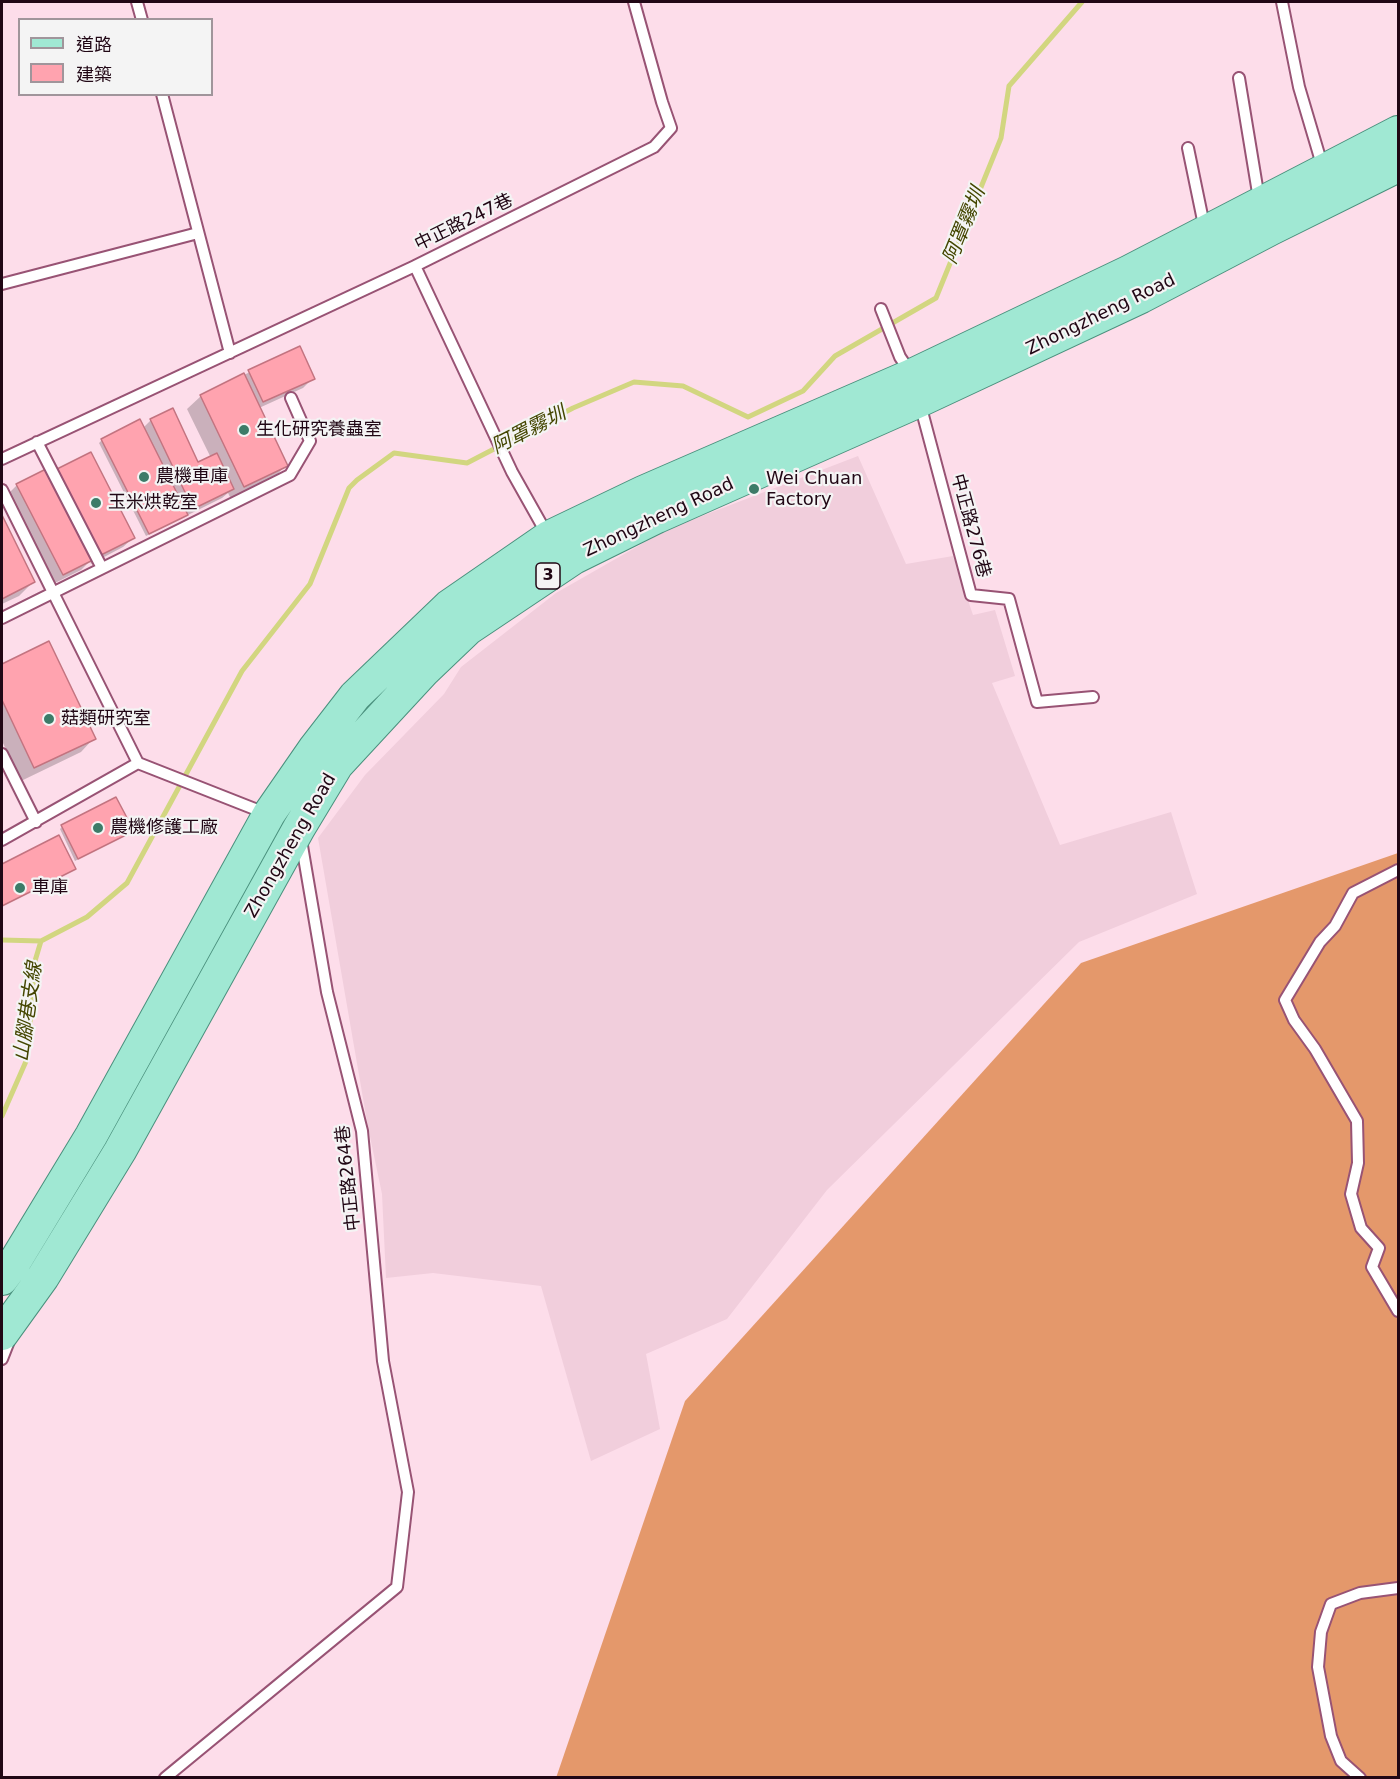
<!DOCTYPE html>
<html>
<head>
<meta charset="utf-8">
<style>
  body { margin:0 }
  #map { position:relative; width:1400px; height:1779px; overflow:hidden; background:#fdddea; font-family:"DejaVu Sans","Noto Sans TC",sans-serif }
  canvas { display:block }
  .frame { position:absolute; inset:0; border:3px solid #210715; pointer-events:none }
  .legend { position:absolute; left:18px; top:18px; width:195px; height:78px; box-sizing:border-box; background:#f4f4f4; border:2px solid #a0959b; margin:0; padding:8px 10px; list-style:none; font-size:18px; color:#210715 }
  .legend li { display:flex; align-items:center; gap:12px; height:30px }
  .legend b { width:30px; border:2px solid #a0959b }
</style>
</head>
<body>
<div id="map">
<canvas width="1400" height="1779"></canvas>
<div class="frame"></div>
<ul class="legend">
<li><b style="height:8px;background:#a0e8d3"></b>道路</li>
<li><b style="height:16px;background:#ffa3af"></b>建築</li>
</ul>
</div>
<script>
const g = document.querySelector('canvas').getContext('2d');
g.lineJoin = 'round';
function fillPath(path, color) { g.fillStyle = color; g.fill(path, 'evenodd'); }
const toPath = rows => new Path2D(rows.map(r => 'M' + r).join(''));
function strokePath(path, color, width, dash) { g.strokeStyle = color; g.lineWidth = width; g.lineCap = dash ? 'butt' : 'round'; g.setLineDash(dash || []); g.stroke(path); }
function label(font, color, halo, rows, align = 'center') {
  g.font = font + ' "DejaVu Sans","Noto Sans TC",sans-serif'; g.lineWidth = 4.5; g.setLineDash([]); g.textBaseline = 'middle'; g.strokeStyle = halo; g.fillStyle = color; for (const [text, x, y, turn = 0] of rows) {
    g.save(); g.translate(x, y); g.rotate((+turn || 0) * Math.PI / 180); g.textAlign = isNaN(turn) ? turn : align; if (halo) g.strokeText(text, 0, 0); g.fillText(text, 0, 0); g.restore();
  }
}
fillPath(toPath([
  [858,456,906,564,953,556,973,615,995,610,1015,676,992,683,1060,845,1171,812,1197,894,1079,942,827,1190,727,1319,646,1354,660,1429,591,1461,541,1286,433,1273,386,1278,382,1194,368,1127,318,838,365,775,444,694,461,667,556,593,668,529]
]), '#f1cedc');
fillPath(toPath([
  [1398,853,1398,1777,556,1778,685,1401,1081,963]
]), '#e4986b');
fillPath(toPath([
  [299,348,313,378,303,388,259,408,286,465,273,479,231,499,228,493,222,498,146,536,99,443,102,440,143,428,151,420,198,464,211,458,187,409,201,396],
  [58,470,133,538,123,547,91,564,90,561,81,570,53,584,7,495,17,485,50,479],
  [2,518,33,582,19,596,2,604],
  [48,643,94,738,81,752,21,781,2,741,2,666],
  [62,827,132,831,75,861,60,829],
  [58,837,71,871,2,906,2,866]
]), '#0003');
strokePath(toPath([
  [2,940,41,941,87,917,127,883,242,671,310,584,349,488,357,480,394,453,467,463,573,408,634,382,683,386,748,417,803,391,835,356,936,298,1001,138,1009,86,1082,2],
  [2,1116,27,1059,35,961,41,941]
]), '#d2d680', 5);
const building = toPath([
  [300,346,315,379,263,402,248,370,300,346],
  [244,373,288,466,244,487,200,395,244,373],
  [173,408,198,462,217,453,234,489,193,509,150,419,173,408],
  [140,419,188,515,149,534,101,439,140,419],
  [91,452,135,538,101,555,57,469,91,452],
  [46,469,93,560,63,575,16,484,46,469],
  [2,515,35,582,2,599,2,515],
  [49,641,96,739,34,768,2,700,2,664,49,641],
  [116,797,134,831,78,859,61,825,116,797],
  [59,835,76,869,2,906,2,864,59,835]
]);
fillPath(building, '#ffa3af');
strokePath(building, '#c37480', 1.5);
const service = toPath([
  [137,2,142,20],
  [1282,2,1299,87,1323,168],
  [1239,78,1259,199],
  [162,94,230,353],
  [1188,148,1205,230],
  [2,284,198,233],
  [881,309,900,357,910,372],
  [920,404,971,595,1009,599,1037,702,1093,697],
  [37,442,102,568],
  [2,459,415,266],
  [2,490,138,763],
  [548,536,512,472,415,266,654,147,671,128,662,102,634,2],
  [2,618,290,475,310,441,291,398],
  [2,754,36,822],
  [2,840,138,763,265,813],
  [1398,870,1353,893,1335,926,1320,942,1285,1000,1294,1020,1315,1049,1357,1121,1358,1163,1351,1194,1361,1228,1379,1248,1372,1267,1398,1311],
  [2,1359,11,1336],
  [165,1778,397,1587,408,1492,383,1361,362,1131,327,992,301,840],
  [1360,1778,1341,1761,1331,1736,1318,1667,1321,1632,1331,1604,1360,1593,1398,1588]
]);
const primary = toPath([
  [2,1279,14,1263,91,1136,269,814,314,749,355,696,449,606,549,537,643,492,912,375,1128,272,1398,132],
  [2,1334,43,1277,120,1151,299,828,337,765,424,671,468,629,574,558,657,517,919,401,1141,297,1271,229,1398,166]
]);
strokePath(service, '#985374', 14);
strokePath(primary, '#4a907d', 34);
strokePath(service, '#fff', 10);
strokePath(primary, '#a0e8d3', 32);
for (const [x, y, r, color] of [
  [244,430,6,"#3d7b68"],
  [144,477,6,"#3d7b68"],
  [754,489,6,"#3d7b68"],
  [96,503,6,"#3d7b68"],
  [49,719,6,"#3d7b68"],
  [98,828,6,"#3d7b68"],
  [20,888,6,"#3d7b68"]
]) { const dot = new Path2D(); dot.arc(x, y, r, 0, 2 * Math.PI); g.fillStyle = color; g.fill(dot); strokePath(dot, '#f4f4f4', 2); }
for (const [x, y, w] of [
  [548,576,24]
]) { const box = new Path2D(); box.roundRect(x - w / 2, y - 13, w, 26, 4.5); g.fillStyle = '#f4f4f4'; g.fill(box); strokePath(box, '#210715', 1.5); }
label('bold 16px', '#210715', null, [
  ["3",548,576]
]);
label('18px', '#210715', '#f4f4f4', [
  ["中正路247巷",464,223,-26],
  ["Zhongzheng Road",1101,315,-26],
  ["Zhongzheng Road",659,518,-25],
  ["中正路276巷",970,526,75],
  ["Zhongzheng Road",291,846,-60],
  ["中正路264巷",349,1178,-96]
]);
label('18px', '#210715', '#f4f4f4', [
  ["生化研究養蟲室",256,430],
  ["農機車庫",156,477],
  ["Wei Chuan",766,479],
  ["Factory",766,500],
  ["玉米烘乾室",108,503],
  ["菇類研究室",61,719],
  ["農機修護工廠",110,828],
  ["車庫",32,888]
], 'left');
label('italic 20px', '#444600', '#f4f4f4', [
  ["阿罩霧圳",965,226,-68],
  ["阿罩霧圳",529,431,-27],
  ["山腳巷支線",29,1012,-82]
]);
</script>
</body>
</html>
